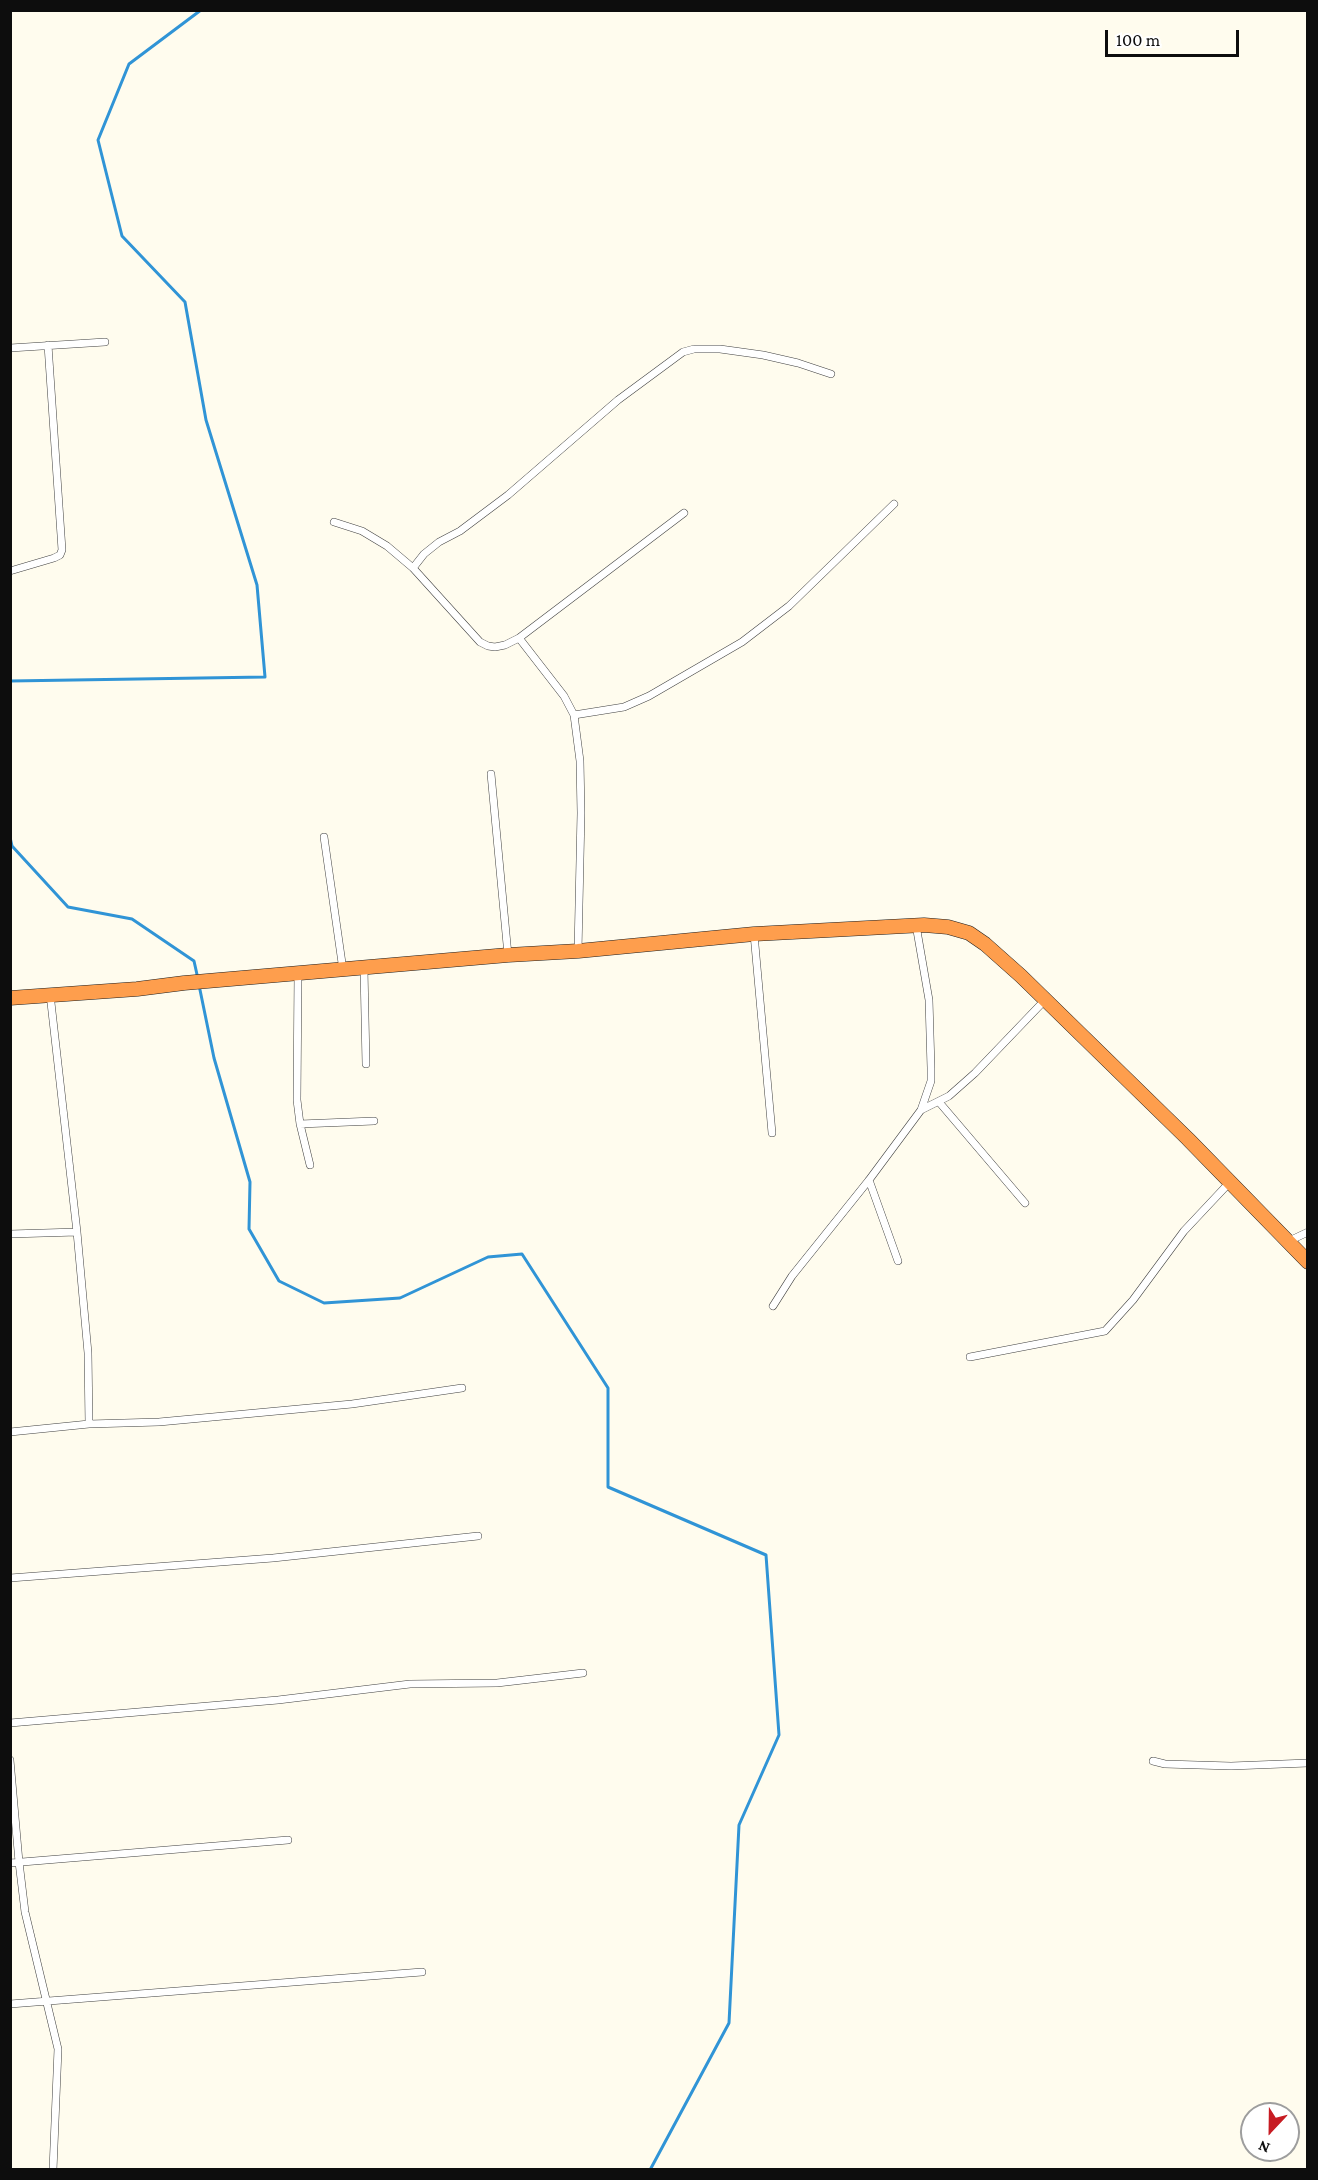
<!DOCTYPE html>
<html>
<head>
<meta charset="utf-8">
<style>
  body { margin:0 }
  #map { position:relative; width:1318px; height:2180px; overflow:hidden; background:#fffcee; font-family:"Crimson Pro",serif }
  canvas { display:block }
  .frame { position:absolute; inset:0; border:12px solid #0d0d0d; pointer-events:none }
  .north { position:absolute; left:1240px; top:2102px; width:60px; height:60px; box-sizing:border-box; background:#fff; border:2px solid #9e9e9e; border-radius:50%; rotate:202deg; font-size:16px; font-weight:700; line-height:24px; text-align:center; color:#0d0d0d }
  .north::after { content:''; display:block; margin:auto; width:21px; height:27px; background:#c71c23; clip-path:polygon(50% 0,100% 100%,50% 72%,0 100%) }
  .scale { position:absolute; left:1105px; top:30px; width:134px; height:27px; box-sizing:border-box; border:3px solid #0d0d0d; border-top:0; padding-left:8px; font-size:18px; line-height:21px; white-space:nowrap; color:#0d0d0d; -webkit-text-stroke:4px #fff; paint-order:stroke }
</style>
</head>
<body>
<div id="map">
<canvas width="1318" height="2180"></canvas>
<div class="frame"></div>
<div class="north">N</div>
<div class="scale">100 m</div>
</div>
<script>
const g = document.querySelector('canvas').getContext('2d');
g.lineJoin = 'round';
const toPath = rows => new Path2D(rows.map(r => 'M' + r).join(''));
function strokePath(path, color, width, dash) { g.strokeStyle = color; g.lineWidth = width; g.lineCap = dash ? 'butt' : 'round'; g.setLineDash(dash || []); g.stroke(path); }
strokePath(toPath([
  [10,681,265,677,257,585,206,420,185,302,122,236,98,140,129,64,201,10],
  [10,837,12,846,68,907,132,919,194,961,198,979],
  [199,985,214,1058,250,1182,249,1229,279,1281,324,1303,400,1298,488,1257,522,1254,608,1388,608,1487,766,1555,779,1735,739,1825,729,2023,650,2170]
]), '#3094d6', 3);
const street = toPath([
  [10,348,105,342],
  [334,522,362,531,387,546,413,568,480,642,488,646,495,647,505,645,519,638,684,513],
  [413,568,424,554,439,542,460,531,508,495,618,400,683,352,694,349,720,349,763,355,798,363,831,374],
  [10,571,54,558,60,555,62,550,48,345],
  [519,638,564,696,574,715,580,761,581,813,578,951],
  [574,715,624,707,649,696,742,642,789,606,894,504],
  [491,774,508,955],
  [324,837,343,970],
  [916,925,929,1000,931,1068,931,1081,921,1110],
  [754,934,772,1133],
  [364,969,366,1064],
  [298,974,297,1100,300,1124,310,1165],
  [50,994,77,1232,88,1353,89,1424],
  [939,1102,1025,1203],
  [300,1124,374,1121],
  [869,1180,898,1261],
  [10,1234,77,1232],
  [1289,1241,1308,1232],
  [773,1306,792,1276,869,1180,921,1110,949,1096,975,1073,1045,1000],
  [970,1357,1105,1331,1133,1300,1184,1231,1230,1182],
  [10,1432,89,1424,159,1422,352,1404,462,1388],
  [10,1578,273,1558,478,1536],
  [10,1723,278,1700,410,1684,497,1683,583,1673],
  [10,1760,19,1862,25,1912,58,2049,53,2170],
  [1153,1761,1165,1764,1231,1766,1308,1763],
  [10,1863,288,1840],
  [10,2004,422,1972]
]);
const highway = toPath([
  [10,998,137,989,184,983,508,955,578,951,754,934,924,925,948,927,969,933,985,944,1021,976,1188,1139,1308,1262]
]);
strokePath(street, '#404040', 8);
strokePath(highway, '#1e1e1e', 15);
strokePath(street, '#fff', 7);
strokePath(highway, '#fe9e4d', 14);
</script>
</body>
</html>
